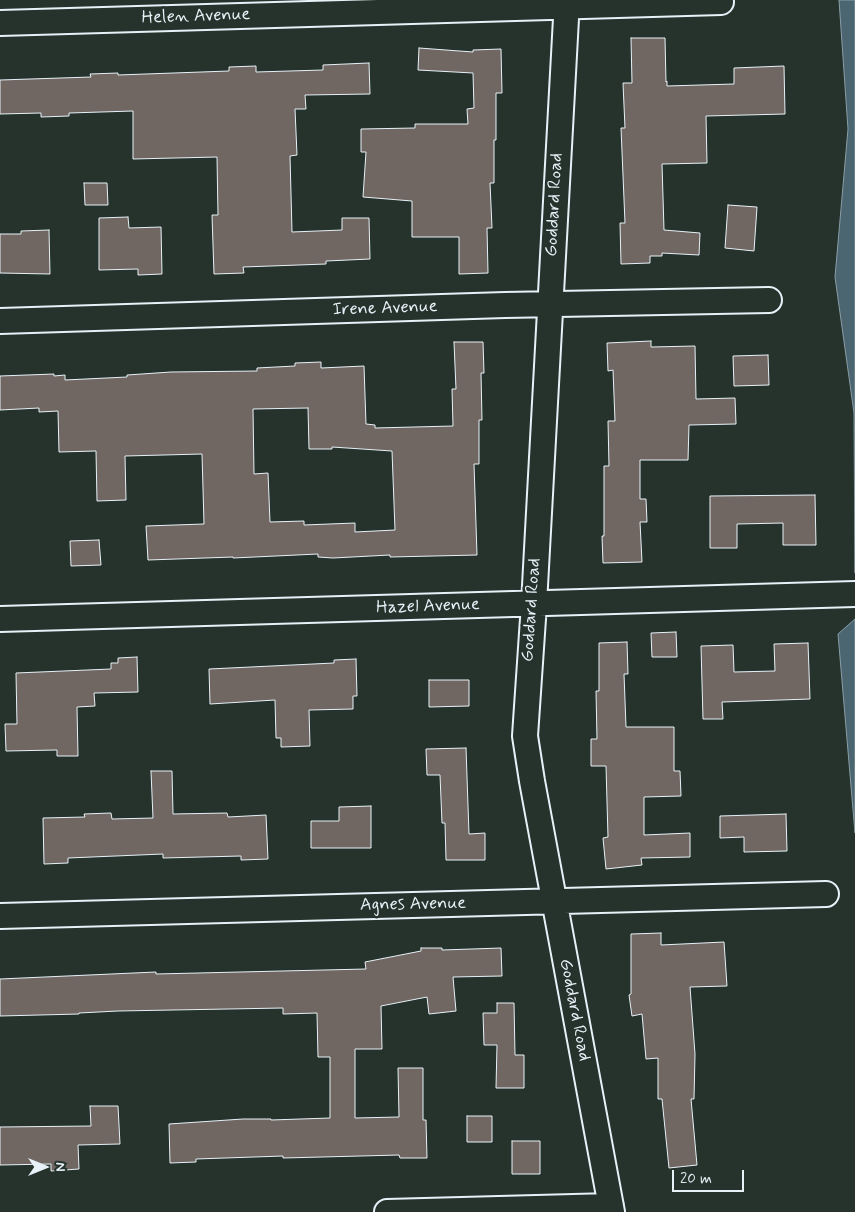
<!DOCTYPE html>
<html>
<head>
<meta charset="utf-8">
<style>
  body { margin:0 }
  #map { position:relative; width:855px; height:1212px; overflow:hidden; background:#26332d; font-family:Mynerve,sans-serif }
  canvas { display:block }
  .north { position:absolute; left:20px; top:1142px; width:50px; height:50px; -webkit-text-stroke:4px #26332d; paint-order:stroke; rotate:90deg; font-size:14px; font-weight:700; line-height:20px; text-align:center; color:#e8f1f8 }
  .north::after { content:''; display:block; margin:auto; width:18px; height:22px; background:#e8f1f8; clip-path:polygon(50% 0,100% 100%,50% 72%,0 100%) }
  .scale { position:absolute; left:672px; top:1170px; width:72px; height:22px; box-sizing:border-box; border:2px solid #e8f1f8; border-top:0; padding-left:6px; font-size:15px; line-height:18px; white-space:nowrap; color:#e8f1f8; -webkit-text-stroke:4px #26332d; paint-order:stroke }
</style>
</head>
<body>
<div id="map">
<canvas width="855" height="1212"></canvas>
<div class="north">N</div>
<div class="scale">20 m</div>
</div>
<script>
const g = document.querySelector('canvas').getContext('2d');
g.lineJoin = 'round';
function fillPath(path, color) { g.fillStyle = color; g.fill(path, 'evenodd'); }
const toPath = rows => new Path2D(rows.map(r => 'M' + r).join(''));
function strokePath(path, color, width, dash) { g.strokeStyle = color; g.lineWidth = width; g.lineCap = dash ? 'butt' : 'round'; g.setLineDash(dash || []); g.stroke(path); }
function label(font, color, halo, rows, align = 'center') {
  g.font = font + ' Mynerve,sans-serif'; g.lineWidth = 5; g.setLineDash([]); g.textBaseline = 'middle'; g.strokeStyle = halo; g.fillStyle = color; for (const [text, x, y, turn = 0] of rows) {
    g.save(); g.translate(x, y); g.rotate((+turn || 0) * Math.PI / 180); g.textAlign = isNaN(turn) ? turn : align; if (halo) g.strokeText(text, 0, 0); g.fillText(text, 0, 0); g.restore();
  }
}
const water = toPath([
  [839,0,855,0,855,573,854,413,835,277,848,129,839,0],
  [855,619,855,833,838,634,855,619]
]);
fillPath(water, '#4c6671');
strokePath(water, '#8a9ea7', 1);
const building = toPath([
  [631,38,665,38,666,82,667,81,667,86,734,84,734,68,784,66,785,114,706,116,707,163,662,164,664,230,700,233,699,255,662,253,662,256,650,256,650,263,621,264,620,223,625,223,621,128,625,128,623,83,632,83,631,38],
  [419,48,473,52,473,50,501,49,502,93,496,93,496,140,494,140,494,183,490,183,492,228,487,228,488,273,459,274,459,237,412,237,412,201,363,197,366,152,361,152,361,129,415,128,415,124,468,124,467,109,474,108,473,73,418,70,419,48],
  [369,63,370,94,305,95,306,109,295,109,297,155,290,156,292,232,342,230,342,218,369,218,370,259,326,261,326,264,243,267,244,273,214,274,212,215,218,215,217,157,133,159,133,111,69,113,69,116,41,117,41,113,0,114,0,80,91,77,90,74,118,73,118,75,229,71,229,67,256,66,256,72,323,70,323,65,369,63],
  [84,183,107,183,108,205,85,205,84,183],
  [728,205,757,207,754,251,725,248,728,205],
  [128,217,129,228,161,227,162,274,138,275,138,269,99,270,99,218,128,217],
  [49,230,50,274,0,273,0,234,21,234,21,231,49,230],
  [651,341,651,347,695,346,696,399,735,398,736,424,689,425,688,460,640,460,640,499,646,499,647,522,640,522,642,562,603,563,602,536,604,536,604,466,609,466,608,421,615,421,613,370,608,371,607,343,651,341],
  [454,342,483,342,484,373,481,373,482,420,479,420,479,464,474,464,477,555,390,557,390,555,333,558,318,557,318,554,233,558,233,557,148,560,146,526,204,524,202,454,125,456,126,500,97,501,96,451,59,452,58,411,39,412,39,408,0,410,0,376,54,374,54,376,65,375,65,380,127,377,127,375,171,372,257,371,257,368,295,366,295,363,321,362,321,368,364,366,366,424,375,425,375,428,453,426,452,389,456,389,454,342],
  [308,408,309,449,332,449,332,447,392,451,395,530,355,532,355,523,304,525,304,521,270,522,268,473,254,474,253,409,308,408],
  [768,355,769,385,734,386,733,356,768,355],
  [815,495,816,545,783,545,783,523,737,524,737,548,710,548,710,496,815,495],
  [99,540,101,565,71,566,70,541,99,540],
  [676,632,677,657,652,657,651,633,676,632],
  [627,642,628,674,624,674,626,727,674,727,674,771,680,771,681,796,644,797,644,835,690,833,690,857,641,858,642,865,606,869,603,838,608,837,606,766,591,766,591,739,597,739,596,691,599,691,599,643,627,642],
  [808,643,810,699,722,702,723,719,703,719,701,646,733,645,734,672,775,671,774,644,808,643],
  [137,657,138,692,94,693,95,706,77,707,78,756,57,756,57,750,6,751,5,724,17,724,16,673,111,669,111,663,118,663,118,658,137,657],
  [356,659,357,696,353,696,353,709,309,710,310,746,281,747,281,738,276,738,275,700,210,704,209,669,334,663,334,660,356,659],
  [429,680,469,680,469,706,429,707,429,680],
  [466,748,469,834,485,833,485,860,446,860,445,823,442,823,440,775,427,775,426,749,466,748],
  [151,771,172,771,173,814,227,813,228,817,266,815,268,859,241,860,241,856,163,858,163,854,68,858,68,863,44,864,43,818,85,817,84,814,111,813,112,819,153,818,151,771],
  [371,806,371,848,311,848,311,821,339,821,339,807,371,806],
  [786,814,787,851,744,852,744,837,720,838,720,816,786,814],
  [661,933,661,945,724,942,727,986,690,987,695,1054,694,1099,691,1099,697,1165,669,1168,662,1099,658,1099,658,1058,646,1059,642,1014,632,1016,629,995,631,994,631,934,661,933],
  [421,948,442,948,442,950,501,948,502,976,453,977,456,1011,429,1014,427,997,381,1006,382,1049,355,1049,355,1118,399,1117,398,1068,423,1068,423,1120,426,1120,427,1158,400,1158,399,1155,283,1158,283,1156,196,1159,196,1162,170,1163,169,1124,243,1119,271,1119,271,1120,330,1118,330,1057,318,1057,317,1013,283,1014,283,1008,118,1011,79,1013,79,1014,0,1016,0,979,156,972,156,974,366,969,365,962,421,951,421,948],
  [497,1003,514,1003,515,1055,524,1055,524,1088,496,1088,497,1045,484,1045,483,1013,497,1013,497,1003],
  [90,1106,118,1106,120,1144,78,1145,79,1169,51,1171,51,1164,0,1165,0,1127,91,1126,90,1106],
  [467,1116,492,1116,492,1142,467,1142,467,1116],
  [512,1141,540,1141,540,1174,512,1174,512,1141]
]);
fillPath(building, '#706762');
strokePath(building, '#e8f1f8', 1);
const minor = toPath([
  [567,0,534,604,525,736,532,781,612,1212],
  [0,23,721,2],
  [0,321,505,305,769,300],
  [0,619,855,594],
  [0,916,826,894],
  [387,1212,611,1206]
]);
strokePath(minor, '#e8f1f8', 28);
strokePath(minor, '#26332d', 24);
label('18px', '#e8f1f8', '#26332d', [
  ["Helen Avenue",196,17,-2],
  ["Goddard Road",555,205,-87],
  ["Irene Avenue",385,309,-2],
  ["Hazel Avenue",428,607,-2],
  ["Goddard Road",532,610,-86],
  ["Agnes Avenue",413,905,-1],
  ["Goddard Road",574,1010,79]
]);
</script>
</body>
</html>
